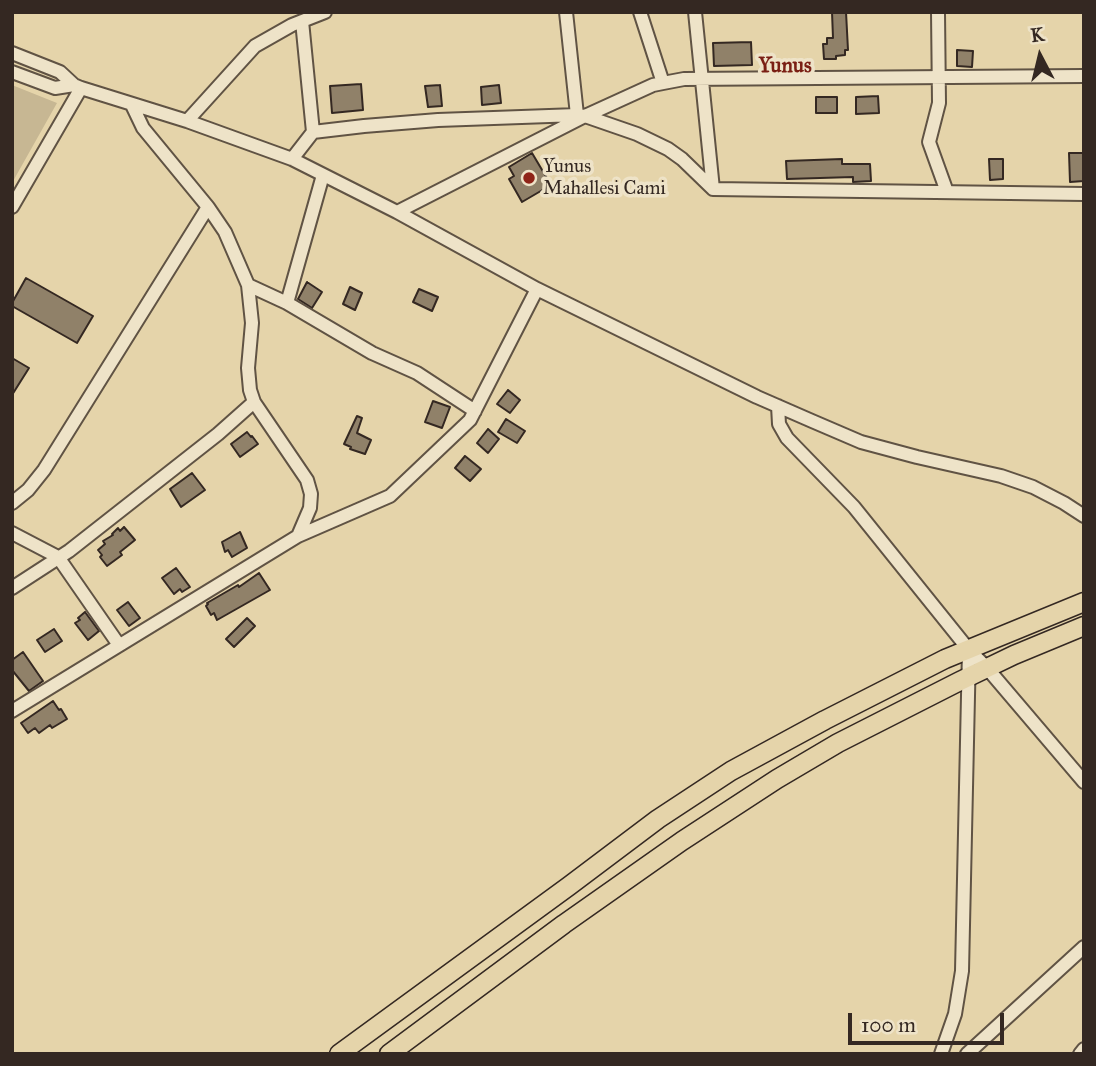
<!DOCTYPE html>
<html>
<head>
<meta charset="utf-8">
<style>
  body { margin:0 }
  #map { position:relative; width:1096px; height:1066px; overflow:hidden; background:#e5d4aa; font-family:"IM FELL Great Primer",serif }
  canvas { display:block }
  .frame { position:absolute; inset:0; border:14px solid #342822; pointer-events:none }
  .north { position:absolute; left:1005px; top:21px; width:70px; height:70px; -webkit-text-stroke:5px #eee3c8; paint-order:stroke; rotate:353deg; font-size:19px; font-weight:700; line-height:28px; text-align:center; color:#342822 }
  .north::after { content:''; display:block; margin:auto; width:24px; height:32px; background:#342822; clip-path:polygon(50% 0,100% 100%,50% 72%,0 100%) }
  .scale { position:absolute; left:848px; top:1013px; width:156px; height:32px; box-sizing:border-box; border:4px solid #342822; border-top:0; padding-left:9px; font-size:21px; line-height:24px; white-space:nowrap; color:#342822; -webkit-text-stroke:5px #eee3c8; paint-order:stroke }
</style>
</head>
<body>
<div id="map">
<canvas width="1096" height="1066"></canvas>
<div class="frame"></div>
<div class="north">K</div>
<div class="scale">100 m</div>
</div>
<script>
const g = document.querySelector('canvas').getContext('2d');
g.lineJoin = 'round';
function fillPath(path, color) { g.fillStyle = color; g.fill(path, 'evenodd'); }
const toPath = rows => new Path2D(rows.map(r => 'M' + r).join(''));
function strokePath(path, color, width, dash) { g.strokeStyle = color; g.lineWidth = width; g.lineCap = dash ? 'butt' : 'round'; g.setLineDash(dash || []); g.stroke(path); }
function label(font, color, halo, rows, align = 'center') {
  g.font = font + ' "IM FELL Great Primer",serif'; g.lineWidth = 7; g.setLineDash([]); g.textBaseline = 'middle'; g.strokeStyle = halo; g.fillStyle = color; for (const [text, x, y, turn = 0] of rows) {
    g.save(); g.translate(x, y); g.rotate((+turn || 0) * Math.PI / 180); g.textAlign = isNaN(turn) ? turn : align; if (halo) g.strokeText(text, 0, 0); g.fillText(text, 0, 0); g.restore();
  }
}
fillPath(toPath([
  [12,85,57,103,12,183]
]), '#c7b793');
const building = toPath([
  [832,12,846,12,848,50,845,50,845,55,836,56,836,59,824,59,823,44,827,44,827,38,833,38,832,12],
  [751,42,752,65,714,66,713,43,751,42],
  [957,50,973,51,972,67,957,66,957,50],
  [361,84,363,110,332,113,330,86,361,84],
  [440,85,442,106,428,107,425,86,440,85],
  [499,85,501,103,482,105,481,87,499,85],
  [878,96,879,113,856,114,856,97,878,96],
  [816,97,837,97,837,113,816,113,816,97],
  [532,153,551,185,522,202,509,179,514,176,509,167,532,153],
  [1069,153,1084,153,1084,181,1070,182,1069,153],
  [842,159,842,164,870,164,871,181,853,182,853,177,787,179,786,161,842,159],
  [989,159,1003,159,1003,179,990,180,989,159],
  [26,278,93,316,77,343,12,306,12,303,26,278],
  [307,282,322,292,312,308,298,299,307,282],
  [350,287,362,293,355,310,343,304,350,287],
  [419,289,438,297,432,311,413,302,419,289],
  [12,358,29,368,12,395,12,358],
  [508,390,520,400,510,413,497,404,508,390],
  [433,401,450,407,442,428,425,422,433,401],
  [357,416,362,418,357,433,371,440,365,454,350,449,351,447,344,444,357,416],
  [506,419,525,431,517,443,498,432,506,419],
  [488,429,499,439,488,453,477,443,488,429],
  [247,432,251,437,252,436,258,444,240,457,231,444,247,432],
  [465,456,481,469,470,481,455,468,465,456],
  [192,473,205,490,181,507,170,489,192,473],
  [124,527,135,540,120,552,122,555,107,566,100,557,102,555,98,550,105,544,103,541,113,535,112,534,118,528,120,531,124,527],
  [240,532,247,548,232,557,228,550,225,552,222,542,240,532],
  [176,568,190,587,182,592,180,589,174,594,162,578,176,568],
  [259,573,270,590,217,620,214,613,211,615,206,606,208,604,207,603,238,585,239,587,259,573],
  [128,602,140,618,129,626,117,610,128,602],
  [85,612,99,631,88,640,75,623,80,620,78,618,85,612],
  [247,618,255,626,234,647,226,639,247,618],
  [54,629,62,641,45,652,37,640,54,629],
  [23,652,43,681,29,691,12,670,12,660,23,652],
  [53,701,59,710,61,709,67,719,52,728,50,725,39,733,35,728,28,733,21,723,53,701]
]);
fillPath(building, '#908169');
strokePath(building, '#342822', 2);
const minor = toPath([
  [566,12,577,115],
  [640,12,663,83],
  [695,12,713,189],
  [938,12,939,103,929,142,947,192],
  [12,53,60,72,74,85,81,88,187,121,292,159,397,212,537,289,757,397,812,421,861,442,917,457,1001,476,1033,487,1064,503,1084,516],
  [12,72,55,88,74,85],
  [187,121,255,46,292,25,325,12],
  [313,132,364,126,438,120,577,115,585,116,637,134,668,149,682,159,713,189,1084,194],
  [292,159,313,132,302,21],
  [323,175,287,303,372,353,417,373,475,411],
  [12,207,81,88],
  [208,207,225,232,248,285,252,323,248,368,250,390,254,402,307,480,311,494,310,508,298,536],
  [397,212,585,116,653,85,663,83,684,79,1084,76],
  [248,285,287,303],
  [778,406,779,424,787,438,854,507,969,650,987,668,1084,782],
  [12,503,28,490,44,470,208,207,143,128,132,105],
  [12,533,58,557,119,645],
  [12,588,69,551,218,434,254,402],
  [12,711,298,536,390,496,470,420,537,289],
  [941,1054,955,1014,962,971,969,650],
  [967,1054,1084,947],
  [1080,1054,1084,1049]
]);
const highway = toPath([
  [339,1054,569,886,658,819,731,771,825,720,945,659,1084,602],
  [389,1054,564,924,682,841,777,779,838,743,960,681,1014,655,1084,626]
]);
strokePath(minor, '#605344', 16);
strokePath(highway, '#342822', 21);
strokePath(minor, '#eee3c8', 12);
strokePath(highway, '#e5d4aa', 18);
for (const [x, y, r, color] of [
  [529,178,7,"#8f2418"]
]) { const dot = new Path2D(); dot.arc(x, y, r, 0, 2 * Math.PI); g.fillStyle = color; g.fill(dot); strokePath(dot, '#eee3c8', 2.5); }
label('19px', '#342822', '#eee3c8', [
  ["Yunus",543,167],
  ["Mahallesi Cami",543,189]
], 'left');
label('bold 21px', '#7a1f14', '#eee3c8', [
  ["Yunus",785,67]
]);
</script>
</body>
</html>
